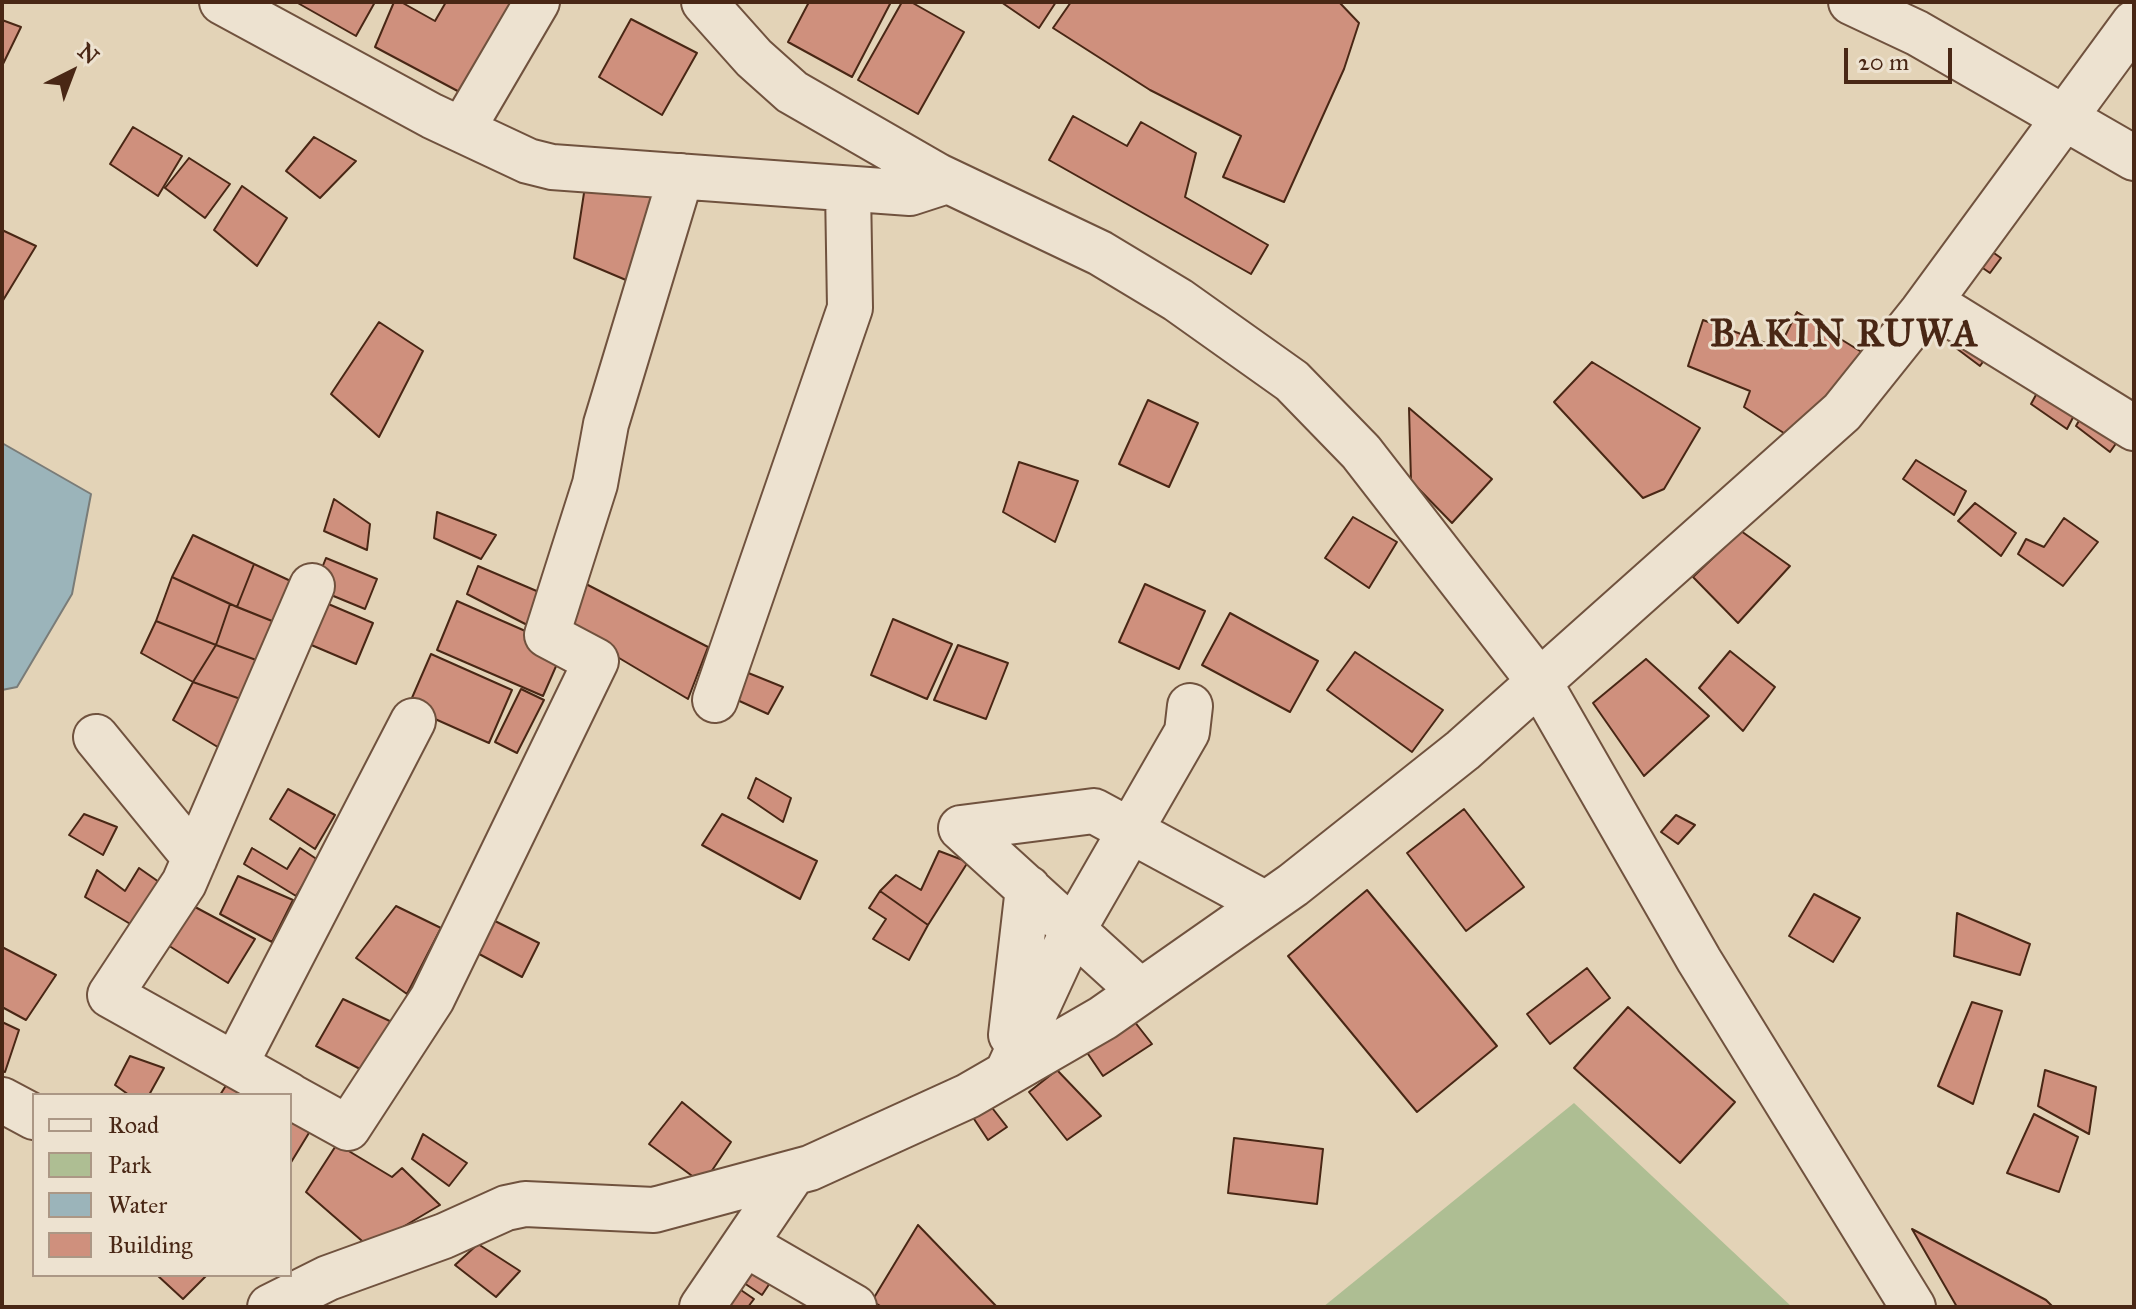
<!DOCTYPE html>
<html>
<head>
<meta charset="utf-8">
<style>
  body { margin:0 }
  #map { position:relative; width:2136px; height:1309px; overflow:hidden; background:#e3d3b7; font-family:"IM FELL Great Primer",serif }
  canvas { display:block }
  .frame { position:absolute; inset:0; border:4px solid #492715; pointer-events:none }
  .legend { position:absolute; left:32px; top:1093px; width:260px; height:184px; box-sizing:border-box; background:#ede2d0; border:2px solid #ab9785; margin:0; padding:10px 14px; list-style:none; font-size:24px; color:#492715 }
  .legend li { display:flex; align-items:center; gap:16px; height:40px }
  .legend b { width:40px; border:2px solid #ab9785 }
  .north { position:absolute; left:32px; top:32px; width:80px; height:80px; -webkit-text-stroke:6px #ede2d0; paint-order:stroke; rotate:42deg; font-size:22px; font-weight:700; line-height:32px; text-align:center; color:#492715 }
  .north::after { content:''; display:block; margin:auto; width:28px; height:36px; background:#492715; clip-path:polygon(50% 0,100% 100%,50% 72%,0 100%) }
  .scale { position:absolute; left:1844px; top:48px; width:108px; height:36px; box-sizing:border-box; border:4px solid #492715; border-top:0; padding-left:10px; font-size:24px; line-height:28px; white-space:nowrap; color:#492715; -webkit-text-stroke:6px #ede2d0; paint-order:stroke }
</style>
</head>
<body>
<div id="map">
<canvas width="2136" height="1309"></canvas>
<div class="frame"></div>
<ul class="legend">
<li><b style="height:10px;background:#ede2d0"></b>Road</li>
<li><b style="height:22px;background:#aebe93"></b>Park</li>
<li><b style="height:22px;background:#9bb4ba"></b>Water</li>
<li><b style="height:22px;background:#cf907d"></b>Building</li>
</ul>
<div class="north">N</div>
<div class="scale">20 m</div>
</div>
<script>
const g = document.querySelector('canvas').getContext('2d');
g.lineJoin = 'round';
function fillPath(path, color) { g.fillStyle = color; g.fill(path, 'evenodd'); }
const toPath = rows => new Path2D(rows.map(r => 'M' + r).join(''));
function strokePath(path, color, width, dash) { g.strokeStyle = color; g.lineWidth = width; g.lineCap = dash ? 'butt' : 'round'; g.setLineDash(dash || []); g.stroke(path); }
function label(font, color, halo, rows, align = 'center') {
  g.font = font + ' "IM FELL Great Primer",serif'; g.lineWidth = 6; g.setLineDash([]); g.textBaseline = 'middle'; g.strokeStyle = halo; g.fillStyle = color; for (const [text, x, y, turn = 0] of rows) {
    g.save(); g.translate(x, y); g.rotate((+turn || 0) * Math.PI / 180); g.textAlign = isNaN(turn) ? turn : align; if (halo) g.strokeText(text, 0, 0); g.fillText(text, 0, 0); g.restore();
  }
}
fillPath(toPath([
  [1574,1103,1792,1307,1323,1307]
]), '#aebe93');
const water = toPath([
  [2,443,91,494,72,594,17,687,2,690,2,443]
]);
fillPath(water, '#9bb4ba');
strokePath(water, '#7a7c78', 2);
const building = toPath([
  [296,2,375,2,356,36,296,2],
  [394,2,401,2,435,21,446,2,517,2,467,96,375,47,394,2],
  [809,2,891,2,852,77,788,42,809,2],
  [902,2,911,2,964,32,918,114,858,80,902,2],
  [1001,2,1056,2,1039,28,1001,2],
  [1071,2,1339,2,1359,23,1344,69,1284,202,1223,177,1241,136,1150,90,1053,28,1071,2],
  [631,19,697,53,662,115,599,77,631,19],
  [2,20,21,27,2,66,2,20],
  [1073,116,1127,146,1141,122,1196,153,1185,197,1268,245,1251,274,1049,160,1073,116],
  [133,127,182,156,158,196,110,164,133,127],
  [314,137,356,161,320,198,286,171,314,137],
  [189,158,230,184,205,218,165,188,189,158],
  [586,180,658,188,633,283,574,258,586,180],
  [242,186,287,218,257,266,214,230,242,186],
  [2,230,36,246,2,302,2,230],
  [1984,246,2001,258,1990,273,1974,262,1984,246],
  [1797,312,1868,356,1796,441,1744,407,1750,391,1688,366,1703,320,1779,348,1797,312],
  [379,322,423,351,379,437,331,394,379,322],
  [1967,332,1996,343,1980,366,1956,348,1967,332],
  [1592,362,1700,428,1664,489,1643,498,1554,402,1592,362],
  [2043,382,2079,406,2067,429,2031,404,2043,382],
  [1148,400,1198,423,1169,487,1119,464,1148,400],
  [1409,408,1492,479,1452,523,1411,481,1409,408],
  [2085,410,2122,435,2110,452,2076,426,2085,410],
  [1916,460,1966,491,1954,515,1903,479,1916,460],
  [1019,462,1078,481,1055,542,1003,512,1019,462],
  [334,499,370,524,367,550,324,531,334,499],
  [1975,503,2016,533,2001,556,1958,521,1975,503],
  [437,512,496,535,481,559,434,538,437,512],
  [1353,517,1397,542,1369,588,1325,558,1353,517],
  [2064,518,2098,542,2063,586,2018,554,2026,539,2044,547,2064,518],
  [1741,531,1790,566,1738,623,1693,577,1741,531],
  [193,535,254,564,237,607,172,577,193,535],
  [326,558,377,579,365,609,314,588,326,558],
  [254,564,295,583,282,625,237,607,254,564],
  [478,566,546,595,535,629,467,594,478,566],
  [172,577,230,604,216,645,156,621,172,577],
  [586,584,708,647,688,699,572,630,586,584],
  [1145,584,1205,611,1179,669,1119,642,1145,584],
  [457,601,564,648,543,696,437,650,457,601],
  [326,603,373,623,356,664,309,644,326,603],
  [230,604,282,625,264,663,216,645,230,604],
  [1230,613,1318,661,1290,712,1202,665,1230,613],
  [893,619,952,644,927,699,871,675,893,619],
  [156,621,216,645,193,682,141,653,156,621],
  [216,645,264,663,246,701,193,682,216,645],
  [958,645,1008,663,986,719,934,700,958,645],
  [1730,651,1775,687,1743,731,1699,688,1730,651],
  [1355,652,1443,710,1412,752,1327,690,1355,652],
  [431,654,512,690,489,743,408,707,431,654],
  [1646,659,1709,716,1644,776,1593,703,1646,659],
  [736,668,783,687,768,714,724,694,736,668],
  [193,682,246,701,226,752,173,720,193,682],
  [521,689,544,700,517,753,495,742,521,689],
  [756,778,791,798,783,822,748,798,756,778],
  [288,789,335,815,315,849,270,819,288,789],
  [1464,809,1524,887,1466,931,1407,853,1464,809],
  [84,814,117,827,103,855,69,835,84,814],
  [722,814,817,861,800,899,702,845,722,814],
  [1676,815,1695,825,1678,844,1661,832,1676,815],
  [252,848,287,869,300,848,318,860,296,896,244,864,252,848],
  [939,851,968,862,928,925,880,891,896,875,921,890,939,851],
  [139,868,159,882,137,928,85,897,97,870,125,891,139,868],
  [238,876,293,900,272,942,220,914,238,876],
  [1367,890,1497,1046,1417,1112,1288,956,1367,890],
  [880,891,928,925,909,960,873,939,886,919,869,908,880,891],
  [1814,894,1860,918,1833,962,1789,936,1814,894],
  [182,900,255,939,228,983,155,937,182,900],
  [396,906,441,928,407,994,356,958,396,906],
  [1957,913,2030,944,2020,975,1954,956,1957,913],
  [483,915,539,943,522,977,468,948,483,915],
  [2,947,56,975,26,1020,2,1007,2,947],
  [1587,968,1610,998,1550,1044,1527,1014,1587,968],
  [343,999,394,1023,362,1070,316,1046,343,999],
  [1972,1002,2002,1011,1973,1104,1938,1086,1972,1002],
  [1628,1007,1735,1102,1680,1163,1574,1068,1628,1007],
  [1134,1021,1152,1044,1103,1076,1086,1051,1134,1021],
  [2,1022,19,1030,5,1072,2,1071,2,1022],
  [130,1056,164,1068,149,1095,129,1095,115,1085,130,1056],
  [1057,1070,1101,1116,1067,1140,1029,1092,1057,1070],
  [2045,1070,2096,1087,2089,1134,2038,1106,2045,1070],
  [230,1079,257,1095,220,1095,230,1079],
  [986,1100,1007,1127,988,1140,970,1113,986,1100],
  [682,1102,731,1142,703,1184,649,1144,682,1102],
  [2034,1114,2078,1137,2059,1192,2007,1173,2034,1114],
  [290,1115,312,1128,290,1164,290,1115],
  [423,1134,467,1163,449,1186,412,1159,423,1134],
  [1234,1138,1323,1149,1317,1204,1228,1193,1234,1138],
  [337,1144,392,1177,402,1168,440,1205,369,1247,306,1192,337,1144],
  [918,1225,997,1307,882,1307,872,1301,918,1225],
  [1912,1229,2046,1300,2053,1307,1957,1307,1912,1229],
  [478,1244,520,1271,496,1297,455,1265,478,1244],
  [751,1264,772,1280,762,1295,741,1281,751,1264],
  [157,1275,207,1275,183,1299,157,1275],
  [735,1286,754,1299,748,1307,722,1307,735,1286]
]);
fillPath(building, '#cf907d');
strokePath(building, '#492715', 2);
const street = toPath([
  [222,2,432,116,528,161,552,167,910,193,947,181],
  [704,2,754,58,792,92,938,176,1100,253,1178,300,1292,381,1361,452,1538,680,1699,960,1913,1307],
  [1851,2,1917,33,2134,158],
  [462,130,537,2],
  [1930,302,2134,428],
  [715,700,850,308,848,189],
  [96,737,195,858],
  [961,828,1094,811,1266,904],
  [961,828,1140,991],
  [1011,1035,1028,888],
  [235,1065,413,721],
  [1007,1073,1073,930,1187,732,1190,706],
  [289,1095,110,995,184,883,312,586],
  [290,1096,348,1128,432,999,596,661,547,635,595,484,606,424,681,176],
  [2,1100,34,1117],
  [745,1244,854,1307],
  [270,1307,328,1278,444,1236,506,1208,525,1204,654,1210,810,1168,968,1096,1103,1018,1293,885,1463,750,1842,412,1922,312,2134,23],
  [702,1307,793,1173]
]);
strokePath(street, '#70523e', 48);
strokePath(street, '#ede2d0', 44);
g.letterSpacing = '2px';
label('bold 38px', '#492715', '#ede2d0', [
  ["BAKIN RUWA",1845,337]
]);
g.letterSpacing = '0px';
</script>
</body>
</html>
